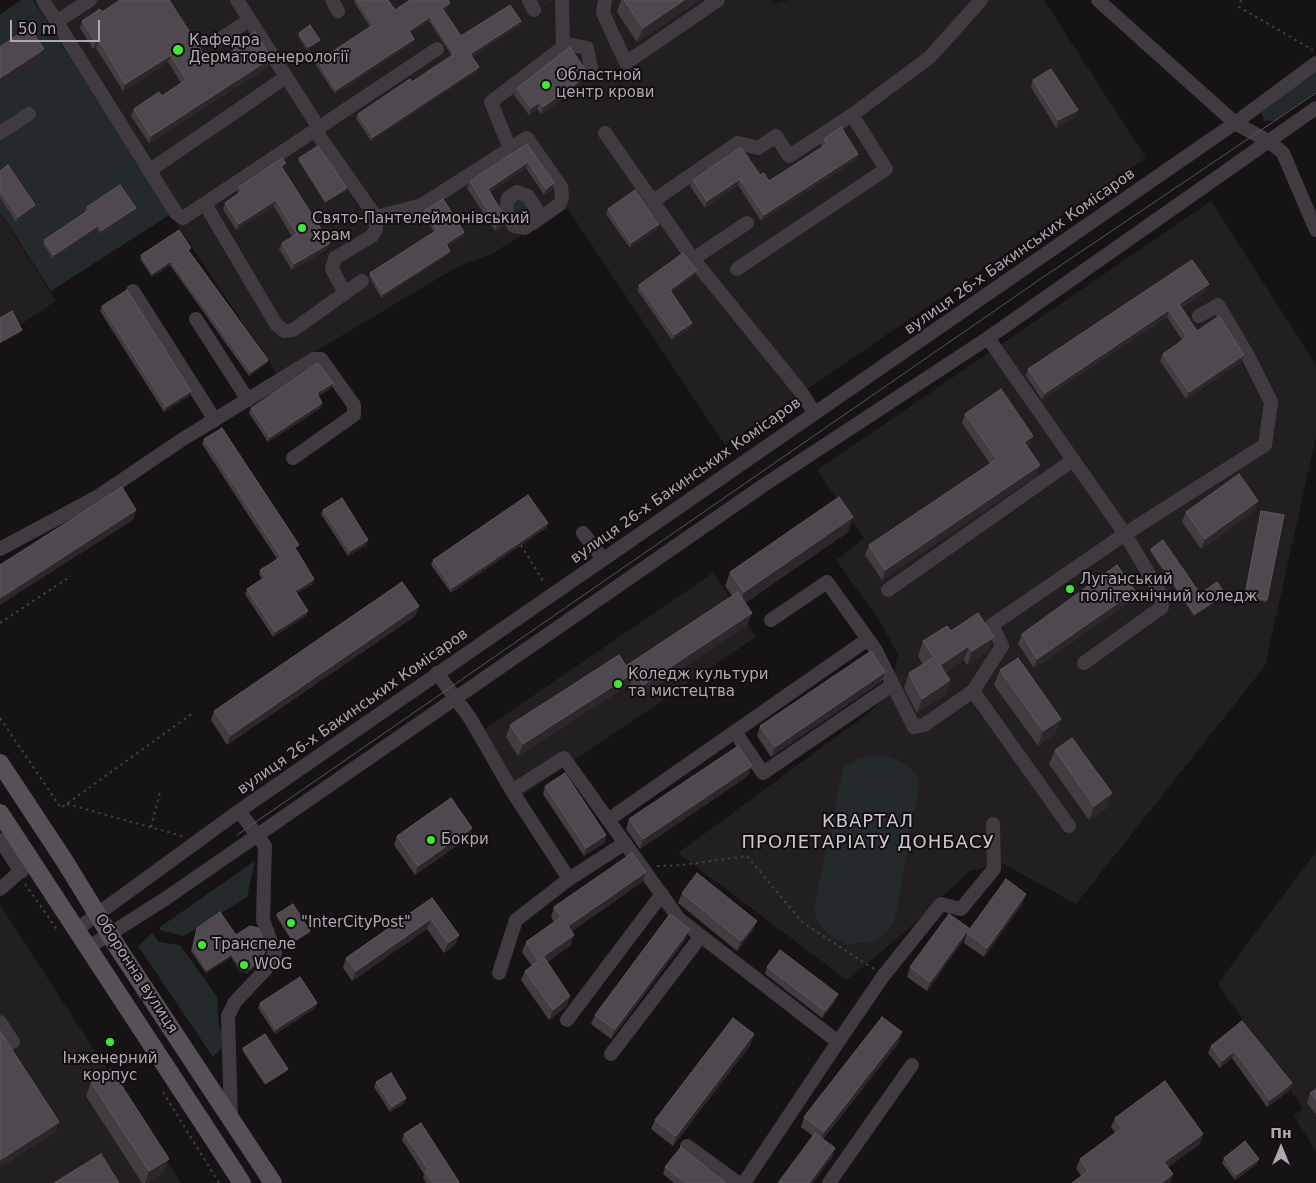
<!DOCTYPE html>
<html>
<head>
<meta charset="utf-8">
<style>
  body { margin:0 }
  #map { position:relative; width:1316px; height:1183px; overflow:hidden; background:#151314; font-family:"DejaVu Sans",sans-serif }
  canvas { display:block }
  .north { position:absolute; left:1256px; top:1123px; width:50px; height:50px; -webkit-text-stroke:4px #100e0f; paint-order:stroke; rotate:0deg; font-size:14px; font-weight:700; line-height:20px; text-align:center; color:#b4a5b4 }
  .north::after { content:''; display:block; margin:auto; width:18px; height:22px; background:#b4a5b4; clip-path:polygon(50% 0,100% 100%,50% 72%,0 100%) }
  .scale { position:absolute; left:10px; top:20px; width:90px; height:22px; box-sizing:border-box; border:2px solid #b4a5b4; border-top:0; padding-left:6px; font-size:15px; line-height:18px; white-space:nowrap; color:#b4a5b4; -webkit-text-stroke:4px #100e0f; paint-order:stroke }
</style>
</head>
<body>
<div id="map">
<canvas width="1316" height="1183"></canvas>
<div class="north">Пн</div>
<div class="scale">50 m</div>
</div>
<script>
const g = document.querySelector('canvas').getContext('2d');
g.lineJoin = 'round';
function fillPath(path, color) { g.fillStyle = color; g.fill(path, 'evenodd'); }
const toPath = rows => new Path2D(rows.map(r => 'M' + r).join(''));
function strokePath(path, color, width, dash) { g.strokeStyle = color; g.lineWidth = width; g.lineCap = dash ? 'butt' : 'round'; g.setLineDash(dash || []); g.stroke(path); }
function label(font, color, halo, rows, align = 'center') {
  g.font = font + ' "DejaVu Sans",sans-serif'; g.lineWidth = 4; g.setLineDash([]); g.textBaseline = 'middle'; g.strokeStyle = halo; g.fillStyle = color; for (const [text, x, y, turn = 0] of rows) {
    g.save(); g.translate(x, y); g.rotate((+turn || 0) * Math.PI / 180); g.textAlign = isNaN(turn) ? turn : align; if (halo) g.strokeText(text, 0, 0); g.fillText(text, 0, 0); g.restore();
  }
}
fillPath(toPath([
  [43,0,772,0,773,4,789,0,1044,0,1146,158,725,445,566,206,492,254,459,266,277,374,178,226,36,4],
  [1211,201,1316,365,1316,437,1265,666,1076,904,1002,863,969,871,912,926,847,980,678,853,874,709,890,690,898,654,878,618,836,560,864,538,817,470],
  [0,213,56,301,0,338],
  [713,573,756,637,523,795,480,732],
  [1316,851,1316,1151,1294,1116,1303,1108,1218,984],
  [0,905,65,1005,181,1183,0,1183]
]), '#221f21');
fillPath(toPath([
  [22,0,33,0,171,214,51,291,0,212,0,14],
  [1316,69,1316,92,1274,121,1264,121,1261,112],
  [520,196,533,216,520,223,509,203],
  [875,755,891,757,904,763,913,770,920,780,894,923,882,936,870,942,846,944,829,935,818,922,814,909,843,768,858,759],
  [255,861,247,897,184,936,160,930,160,927],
  [152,933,159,942,180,945,217,997,219,1028,228,1041,213,1057,138,946]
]), '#24292c');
strokePath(toPath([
  [1241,0,1239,7,1313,50],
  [521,545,545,584],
  [0,623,71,576],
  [0,718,61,808,193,713],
  [67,804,182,836],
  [151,827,160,792],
  [657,866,682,865,747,856,802,922,874,969],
  [25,884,58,931],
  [163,1092,219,1183]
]), '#453e45', 2, [2.5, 4]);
strokePath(toPath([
  [43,0,176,213,183,218,437,49],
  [237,0,319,128],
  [332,0,338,11],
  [529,0,534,10],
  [562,0,563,47],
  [605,0,603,13,626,63,718,0],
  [1098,0,1235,123,1270,142,1283,153,1316,230],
  [56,22,90,0],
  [219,40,249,20],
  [315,130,376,217,376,229,372,236,335,258,332,269,345,293],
  [0,133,29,114],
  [605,133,693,259,801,392,814,412],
  [510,149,491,102,567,44,587,48,591,68],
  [149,171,286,77],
  [517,192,528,196,537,210,537,219,525,228,514,226,506,211,508,198,517,192],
  [653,201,738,143,758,148,776,136,789,156,852,115,930,57,981,0],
  [205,204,276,324,284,331,293,330,362,281],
  [376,217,422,205,527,138,561,187,562,196,560,204,533,223],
  [693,259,747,223],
  [737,269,886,169,852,115],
  [133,291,215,420],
  [196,319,248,400],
  [988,338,1125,534,1162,596,1162,607,1084,663],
  [583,533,603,559],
  [0,549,97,497,183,439,314,359,321,359,354,405,354,415,293,458],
  [888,590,1073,460],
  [771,620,827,582,875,649,914,727,924,725,973,691],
  [437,673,470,718,512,791,564,758,679,919,838,1042,884,975,941,904,961,909,994,869,993,824],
  [735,732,763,773,892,685],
  [512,791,569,879],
  [608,820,868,639],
  [1069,826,973,691,1002,646,992,625,1125,534,1265,445,1271,402,1247,354,1218,305,1199,316],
  [0,840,21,872],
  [0,889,31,862],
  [77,929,239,811,1235,123,1316,63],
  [89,947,165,899,764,485,988,338,1316,108],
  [499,973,516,920,569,879,625,843],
  [567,1020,662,894],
  [0,1022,13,1042],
  [611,1054,701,936],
  [231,1117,228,1016,235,1002,266,969,275,953,263,920,265,846,239,811],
  [687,1146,738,1183],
  [744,1183,838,1042],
  [829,1183,912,1065]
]), '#403b40', 14);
strokePath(toPath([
  [0,763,64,860,118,948,273,1183],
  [0,813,242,1183]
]), '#585058', 18);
strokePath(toPath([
  [237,835,1039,280,1316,93]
]), '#5a525a', 1);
fillPath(toPath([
  [354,0,388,0,395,10,450,3,449,7,444,10,461,36,521,21,520,25,472,56,479,67,477,71,371,141,356,118,358,114,412,82,452,56,429,21,410,33,414,39,413,43,335,94,316,65,318,61,370,27,354,2],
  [621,0,700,0,637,42,617,12],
  [170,2,211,65,231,53,233,46,269,66,149,143,131,116,134,109,162,96,181,83,168,62,123,91,96,48,93,49,80,28,82,21,102,12],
  [299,33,320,40,319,42,307,50,298,36],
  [585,69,583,77,580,79,578,88,541,114,537,109,529,115,514,95,517,88],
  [1033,80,1078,110,1075,117,1056,128,1031,87],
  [824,139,858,154,856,160,761,221,738,185,705,208,690,186,693,180,760,175,769,181,822,147,821,145],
  [527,144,552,190,544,195,526,168,490,192,504,226,495,231,467,188,470,181],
  [299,158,346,191,325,203,298,160],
  [283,169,327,249,292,270,279,249,282,243,292,237,274,206,236,230,223,209,225,203,238,194,237,193,239,187],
  [0,171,35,205,33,210,16,222,0,198],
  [87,207,136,208,134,212,101,234,97,229,53,259,43,244,44,240,86,212,85,211],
  [608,209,659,224,657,229,630,248,606,214],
  [424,211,464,232,463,236,447,246,449,254,381,298,369,276,370,273,434,232,423,214],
  [190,252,268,360,267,363,249,376,170,265,152,277,140,259,141,255],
  [697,270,695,275,671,292,692,323,690,328,672,340,637,290,639,285],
  [1206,291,1181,308,1197,331,1241,362,1186,399,1160,361,1163,354,1182,340,1167,317,1042,400,1026,376,1028,369],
  [102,306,189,396,164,412,100,311],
  [331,388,318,396,321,408,268,442,249,413,251,408],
  [965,414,1029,446,1028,447,1037,475,882,580,865,555,869,545,990,464,962,423],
  [204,439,297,550,314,579,313,584,297,593,308,611,306,616,273,637,245,594,247,589,262,579,259,574,260,570,277,559,202,444],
  [323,510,368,540,366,545,348,556,321,514],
  [1255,511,1201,549,1182,522,1186,512],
  [1261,511,1267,600,1267,602,1244,598],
  [548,523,546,528,451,593,431,565,433,560],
  [848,532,745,603,752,613,747,625,639,697,630,684,518,756,506,737,510,725,626,666,732,596,725,586,730,572],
  [1151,549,1200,594,1224,596,1194,616,1150,551],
  [1135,591,1131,601,1034,668,1018,644,1022,634],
  [419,606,415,616,227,745,211,720,214,711],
  [951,631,988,651,967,665,964,660,945,673,950,680,945,695,917,713,904,688,909,673,923,664,918,656,923,641],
  [1000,670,1056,733,1038,746,994,685],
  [885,672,881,682,771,757,757,736,760,726],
  [1055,750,1107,808,1089,820,1049,764],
  [748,776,640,849,626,829,629,819],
  [545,786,606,835,604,843,584,856,543,794],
  [472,828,469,837,415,875,394,845,397,836],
  [642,882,572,931,571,945,547,962,567,1006,549,1020,521,980,525,971,532,966,522,952,526,942,554,922,551,917,554,907],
  [682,893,753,930,737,951,678,903],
  [432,898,459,935,455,945,444,953,427,929,352,981,343,968,346,958],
  [1023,903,984,957,964,943,967,933],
  [277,914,310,931,309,933,293,943,276,916],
  [197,928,236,935,265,952,259,964,247,973,241,972,231,957,206,973,191,951],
  [969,928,965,938,927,991,907,977,910,967],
  [686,939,611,1039,591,1024,595,1015],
  [767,967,835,1002,822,1018,765,974],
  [260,1003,317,1003,315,1008,275,1034,258,1008],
  [1242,1021,1289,1091,1267,1107,1232,1058,1220,1068,1208,1053,1211,1046],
  [899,1042,823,1139,832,1158,813,1136,801,1127,804,1117],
  [751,1044,673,1146,651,1129,655,1120],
  [243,1048,287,1071,265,1085,242,1050],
  [91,1082,163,1173,148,1183,142,1183,86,1096],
  [376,1082,406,1098,405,1103,390,1112,374,1087],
  [1316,1089,1316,1114,1307,1103,1310,1093],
  [1115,1118,1200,1144,1168,1167,1081,1176,1076,1168,1080,1159,1115,1133,1111,1127],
  [404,1134,459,1182,459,1183,426,1183,423,1177,424,1174,402,1140],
  [1224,1158,1259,1159,1257,1164,1235,1180,1222,1163],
  [665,1167,726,1183,674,1183,663,1174]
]), '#433d42');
fillPath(toPath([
  [549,0,553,0,544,5,545,3],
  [684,0,700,0,637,42,643,28],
  [450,3,449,7,441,12,442,8],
  [430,17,429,21,407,35,409,31],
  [521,21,520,25,469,58,470,54],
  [414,39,413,43,335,94,336,90],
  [99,40,96,48,93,49,96,42],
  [320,40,319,42,307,50,308,47],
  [44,49,40,59,0,86,0,78],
  [171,55,168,62,123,91,125,84],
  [271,58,269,66,149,143,151,136],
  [479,67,477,71,371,141,373,137],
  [585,69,583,77,575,82,577,75],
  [581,80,578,88,541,114,543,107],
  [540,102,537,109,529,115,531,108],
  [1078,110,1075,117,1056,128,1058,120],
  [858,154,856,160,761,221,764,215],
  [528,162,526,168,485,195,488,189],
  [286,163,283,169,278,172,281,166],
  [740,179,738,185,705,208,707,201],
  [554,183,552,190,544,195,546,189],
  [347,188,346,191,325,203,326,201],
  [276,200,274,206,236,230,239,224],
  [35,205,33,210,16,222,18,217],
  [136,208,134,212,101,234,102,230],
  [506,219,504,226,495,231,497,225],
  [659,224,657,229,630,248,631,243],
  [99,225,97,229,53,259,54,255],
  [464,232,463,236,445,247,446,244],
  [330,243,327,249,292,270,294,264],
  [450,251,449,254,381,298,383,294],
  [171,261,170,265,152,277,153,273],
  [697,270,695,275,668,295,670,290],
  [1209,284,1206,291,1176,311,1179,304],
  [1169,310,1167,317,1042,400,1045,393],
  [692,323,690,328,672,340,674,335],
  [22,330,21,332,0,344,0,342],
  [1244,355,1241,362,1186,399,1189,392],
  [268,360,267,363,249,376,251,372],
  [333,383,331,388,315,398,317,393],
  [191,391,189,396,164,412,166,407],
  [322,403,321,408,268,442,270,437],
  [1033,436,1029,446,1021,452,1024,442],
  [1040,465,1037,475,882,580,885,570],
  [1258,501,1255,511,1201,549,1205,539],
  [136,510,133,520,0,605,0,598],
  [853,517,848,532,739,607,744,592],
  [548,523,546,528,451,593,452,588],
  [368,540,366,545,348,556,350,551],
  [314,579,313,584,293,596,295,591],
  [1135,591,1131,601,1034,668,1037,659],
  [1225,594,1224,596,1194,616,1195,614],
  [419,606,415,616,227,745,231,735],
  [308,611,306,616,273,637,275,632],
  [752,613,747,625,639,697,643,685],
  [994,637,988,651,967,665,972,651],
  [969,646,964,660,935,680,940,665],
  [635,672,630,684,518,756,523,744],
  [885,672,881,682,771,757,775,747],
  [950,680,945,695,917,713,922,699],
  [1061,719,1056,733,1038,746,1043,731],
  [752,766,748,776,640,849,643,839],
  [1112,793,1107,808,1089,820,1094,806],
  [472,828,469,837,415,875,418,866],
  [606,835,604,843,584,856,586,848],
  [646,872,642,882,565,936,568,926],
  [1026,894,1023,903,984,957,987,948],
  [431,919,427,929,352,981,356,971],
  [757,921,753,930,737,951,741,941],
  [969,928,965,938,927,991,930,982],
  [690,929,686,939,611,1039,615,1029],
  [310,931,309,933,293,943,294,941],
  [459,935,455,945,444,953,448,943],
  [574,935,571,945,535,970,538,960],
  [267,948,259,964,247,973,241,972,243,969],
  [232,954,231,957,206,973,207,970],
  [838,994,835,1002,822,1018,825,1011],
  [570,996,567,1006,549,1020,553,1010],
  [317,1003,315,1008,275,1034,276,1029],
  [902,1032,899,1042,820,1142,824,1132],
  [754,1034,751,1044,673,1146,676,1136],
  [1235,1051,1232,1058,1220,1068,1222,1061],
  [288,1069,287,1071,265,1085,266,1083],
  [1292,1083,1289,1091,1267,1107,1270,1100],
  [406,1098,405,1103,390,1112,392,1107],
  [59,1122,55,1132,0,1168,0,1160],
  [1203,1134,1200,1144,1161,1172,1164,1162],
  [835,1148,832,1158,813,1183,809,1183],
  [169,1159,163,1173,148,1183,145,1183,149,1171],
  [1259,1159,1257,1164,1235,1180,1236,1175],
  [1173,1174,1170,1183,1161,1183]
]), '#2b272a');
const building = toPath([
  [120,0,169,0,211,65,235,50,233,46,255,32,271,58,151,136,134,109,159,92,162,96,186,80,171,55,125,84,99,40,96,42,82,21,100,9,102,12,120,0],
  [357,0,388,0,395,10,410,0,448,0,450,3,442,8,461,36,510,5,521,21,470,54,479,67,373,137,358,114,410,79,412,82,454,54,430,17,409,31,414,39,336,90,318,61,373,25,357,0],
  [624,0,684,0,643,28,624,0],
  [310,25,320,40,308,47,299,33,310,25],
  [29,27,44,49,0,78,0,47,29,27],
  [570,47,585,69,577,75,581,80,543,107,540,102,531,108,517,88,570,47],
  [1051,69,1078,110,1058,120,1033,80,1051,69],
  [841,127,858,154,764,215,740,179,707,201,693,180,741,147,760,175,764,173,769,181,827,144,824,139,841,127],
  [527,144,554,183,546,189,528,162,488,189,506,219,497,225,470,181,527,144],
  [318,146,347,188,326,201,299,158,318,146],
  [282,158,286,163,281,166,330,243,294,264,282,243,297,234,276,200,239,224,225,203,242,191,239,187,282,158],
  [8,165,35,205,18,217,0,190,0,171,8,165],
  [120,185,136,208,102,230,99,225,54,255,44,240,89,210,87,207,120,185],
  [635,190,659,224,631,243,608,209,635,190],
  [443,199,464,232,446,244,450,251,383,294,370,273,437,230,424,211,443,199],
  [179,230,191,248,188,250,268,360,251,372,171,261,153,273,141,255,179,230],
  [683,253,697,270,670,290,692,323,674,335,639,285,683,253],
  [1192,260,1209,284,1179,304,1197,331,1219,316,1244,355,1189,392,1163,354,1187,337,1169,310,1045,393,1028,369,1192,260],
  [127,290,191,391,166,407,102,306,127,290],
  [12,311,22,330,0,342,0,318,12,311],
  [318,363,333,383,317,393,322,403,270,437,251,408,318,363],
  [1001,389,1033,436,1024,442,1040,465,885,570,869,545,997,459,965,414,1001,389],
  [222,428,299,545,295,548,314,579,295,591,308,611,275,632,247,589,265,577,260,570,281,557,204,439,222,428],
  [1239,474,1258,501,1205,539,1186,512,1239,474],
  [122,487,136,510,0,598,0,565,122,487],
  [528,495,548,523,452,588,433,560,528,495],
  [839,497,853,517,744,592,730,572,839,497],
  [342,498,368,540,350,551,323,510,342,498],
  [1261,511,1284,515,1267,600,1245,595,1261,511],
  [1163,540,1200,594,1217,582,1225,594,1195,614,1151,549,1163,540],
  [1117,565,1135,591,1037,659,1022,634,1117,565],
  [402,582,419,606,231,735,214,711,402,582],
  [738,592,752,613,643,685,635,672,523,744,510,725,619,655,626,666,738,592],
  [978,613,994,637,972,651,969,646,940,665,950,680,922,699,909,673,934,657,923,641,947,626,951,631,978,613],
  [871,651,885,672,775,747,760,726,871,651],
  [1018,658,1061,719,1043,731,1000,670,1018,658],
  [1072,738,1112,793,1094,806,1055,750,1072,738],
  [738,746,752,766,643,839,629,819,738,746],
  [565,773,606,835,586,848,545,786,565,773],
  [451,798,472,828,418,866,397,836,451,798],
  [632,853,646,872,568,926,574,935,538,960,526,942,561,917,554,907,632,853],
  [697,873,757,921,741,941,682,893,697,873],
  [1006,879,1026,894,987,948,967,933,1006,879],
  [432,898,459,935,448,943,431,919,356,971,346,958,432,898],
  [293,904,310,931,294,941,277,914,293,904],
  [220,912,236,935,250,926,258,928,267,948,260,960,249,969,243,969,232,954,207,970,193,947,197,928,220,912],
  [670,914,690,929,615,1029,595,1015,670,914],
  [949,914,969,928,930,982,910,967,949,914],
  [780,950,838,994,825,1011,767,967,780,950],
  [544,957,570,996,553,1010,525,971,544,957],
  [300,977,317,1003,276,1029,260,1003,300,977],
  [882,1017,902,1032,824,1132,804,1117,882,1017],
  [733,1018,754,1034,676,1136,655,1120,733,1018],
  [1242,1021,1292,1083,1270,1100,1235,1051,1222,1061,1211,1046,1242,1021],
  [0,1031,59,1122,0,1160,0,1031],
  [265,1034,288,1069,266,1083,243,1048,265,1034],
  [111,1069,169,1159,149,1171,91,1082,111,1069],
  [391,1073,406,1098,392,1107,376,1082,391,1073],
  [1165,1081,1203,1134,1164,1162,1173,1174,1161,1183,1072,1183,1088,1171,1080,1159,1122,1128,1115,1118,1165,1081],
  [1316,1089,1316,1100,1310,1093,1316,1089],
  [421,1123,459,1182,458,1183,433,1183,425,1171,428,1169,404,1134,421,1123],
  [815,1133,835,1148,809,1183,778,1183,815,1133],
  [1245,1141,1259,1159,1236,1175,1224,1158,1245,1141],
  [681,1147,726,1183,686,1183,665,1167,681,1147],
  [101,1154,119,1183,54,1183,101,1154]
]);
fillPath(building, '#4f484e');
strokePath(building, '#5f575e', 1);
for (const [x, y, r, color] of [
  [178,50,6,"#42e739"],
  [546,85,5,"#42e739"],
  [302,228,5,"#42e739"],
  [1070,589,5,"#42e739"],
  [618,684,5,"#42e739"],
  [431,840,5,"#42e739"],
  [291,923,5,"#42e739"],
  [202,945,5,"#42e739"],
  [244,965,5,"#42e739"],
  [110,1042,5,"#42e739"]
]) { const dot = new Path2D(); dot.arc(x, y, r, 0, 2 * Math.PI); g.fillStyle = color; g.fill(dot); strokePath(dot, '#100e0f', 2); }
label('15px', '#b4a5b4', '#100e0f', [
  ["Кафедра",189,41],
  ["Дерматовенерології",189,58],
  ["Областной",556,76],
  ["центр крови",556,93],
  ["Свято-Пантелеймонівський",312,219],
  ["храм",312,236],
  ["Луганський",1080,580],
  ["політехнічний коледж",1080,597],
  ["Коледж культури",628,675],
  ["та мистецтва",628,692],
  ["Бокри",441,840],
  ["\"InterCityPost\"",301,923],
  ["Транспеле",212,945],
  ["WOG",254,965],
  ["Інженерний",110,1059,"center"],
  ["корпус",110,1076,"center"]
], 'left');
label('15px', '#b4a5b4', '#100e0f', [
  ["вулиця 26-х Бакинських Комісаров",1020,252,-35],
  ["вулиця 26-х Бакинських Комісаров",686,481,-35],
  ["вулиця 26-х Бакинських Комісаров",353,712,-35],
  ["Оборонна вулиця",136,974,57]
]);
g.letterSpacing = '1px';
label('18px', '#d1c6d0', '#100e0f', [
  ["КВАРТАЛ",868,822],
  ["ПРОЛЕТАРІАТУ ДОНБАСУ",868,843]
]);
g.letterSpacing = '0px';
</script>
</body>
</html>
